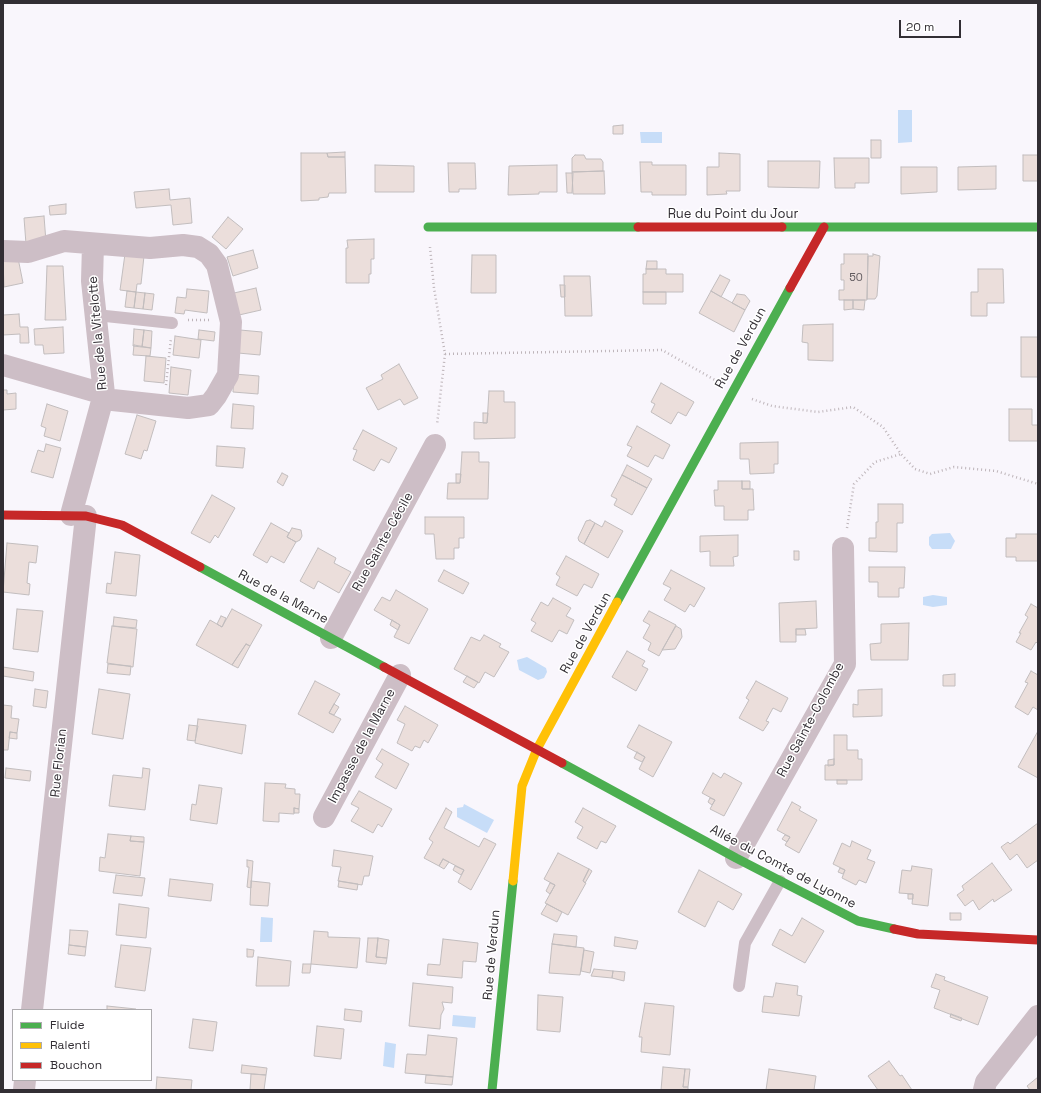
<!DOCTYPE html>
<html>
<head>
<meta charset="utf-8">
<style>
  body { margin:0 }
  #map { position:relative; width:1041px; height:1093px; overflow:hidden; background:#f9f6fc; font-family:"Space Grotesk",sans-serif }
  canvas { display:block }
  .frame { position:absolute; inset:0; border:4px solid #322e34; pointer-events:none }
  .legend { position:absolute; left:12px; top:1009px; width:140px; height:72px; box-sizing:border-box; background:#fff; border:1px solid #adabae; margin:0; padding:5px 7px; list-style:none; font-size:12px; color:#322e34 }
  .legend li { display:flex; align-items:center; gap:8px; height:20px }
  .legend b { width:20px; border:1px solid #adabae }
  .scale { position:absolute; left:899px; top:20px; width:62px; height:18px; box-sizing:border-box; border:2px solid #322e34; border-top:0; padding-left:5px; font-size:12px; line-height:14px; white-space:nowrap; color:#322e34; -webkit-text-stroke:3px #fff; paint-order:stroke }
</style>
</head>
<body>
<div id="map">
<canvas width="1041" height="1093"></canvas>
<div class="frame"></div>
<ul class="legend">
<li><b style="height:5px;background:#4caf50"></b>Fluide</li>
<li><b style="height:5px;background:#ffc107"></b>Ralenti</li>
<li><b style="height:5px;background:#c62828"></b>Bouchon</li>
</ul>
<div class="scale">20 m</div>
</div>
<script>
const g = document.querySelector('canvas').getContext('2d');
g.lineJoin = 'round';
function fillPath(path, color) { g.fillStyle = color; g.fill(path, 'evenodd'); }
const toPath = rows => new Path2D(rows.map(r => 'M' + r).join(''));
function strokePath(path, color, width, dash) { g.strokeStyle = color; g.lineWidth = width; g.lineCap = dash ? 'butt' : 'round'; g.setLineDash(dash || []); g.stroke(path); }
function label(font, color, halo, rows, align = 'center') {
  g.font = font + ' "Space Grotesk",sans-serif'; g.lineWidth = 3; g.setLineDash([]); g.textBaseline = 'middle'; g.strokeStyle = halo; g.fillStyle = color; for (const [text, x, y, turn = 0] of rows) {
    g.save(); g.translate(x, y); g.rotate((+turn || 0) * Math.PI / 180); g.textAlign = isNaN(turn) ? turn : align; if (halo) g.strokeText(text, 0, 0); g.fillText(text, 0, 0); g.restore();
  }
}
fillPath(toPath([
  [898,110,912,110,912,142,898,143],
  [640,132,662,132,662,143,641,143],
  [950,533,955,541,951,549,932,549,929,545,929,537,932,534],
  [933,595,947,597,947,605,933,607,923,605,923,597],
  [527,657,546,668,547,672,544,678,538,680,519,670,517,660],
  [464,804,494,820,487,833,457,817,457,808,463,807],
  [261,917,273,918,272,942,260,942],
  [453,1015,476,1017,475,1028,452,1026],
  [385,1042,396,1044,394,1068,383,1066]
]), '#c7ddf8');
const building = toPath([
  [623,125,623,134,613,134,613,126,623,125],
  [871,140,881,140,881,158,871,158,871,140],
  [345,152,345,157,328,157,327,153,345,152],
  [301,153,327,153,328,157,345,157,346,193,329,193,328,197,319,198,319,200,301,201,301,153],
  [719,153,740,154,740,191,726,191,727,194,707,195,707,167,719,167,719,153],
  [575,155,584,155,586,159,601,159,603,162,603,171,572,172,572,158,575,155],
  [1023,155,1038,155,1038,181,1023,181,1023,155],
  [834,158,869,158,869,183,855,183,855,188,835,188,834,158],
  [768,161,820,161,819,188,768,187,768,161],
  [640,162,652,162,652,165,686,165,686,195,652,195,652,192,641,192,640,162],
  [448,163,475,163,476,189,459,189,459,192,449,192,448,163],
  [375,165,414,166,414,192,375,192,375,165],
  [557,165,557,192,539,192,539,194,508,195,509,166,557,165],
  [996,166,996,189,958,190,958,167,996,166],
  [901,167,937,167,937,192,901,194,901,167],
  [604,171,605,194,573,194,572,172,604,171],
  [566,173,573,173,572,193,567,193,566,173],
  [169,189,170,200,190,198,192,223,173,225,171,205,136,208,134,192,169,189],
  [66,204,66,214,50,215,49,206,66,204],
  [44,216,46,242,26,244,24,218,44,216],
  [228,217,243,229,226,249,212,237,228,217],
  [374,239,374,259,371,259,371,274,369,274,369,283,346,283,346,248,348,248,347,240,374,239],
  [253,250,258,268,233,276,227,257,253,250],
  [125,254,144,256,141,284,137,284,136,292,120,290,125,254],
  [844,254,868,254,867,300,839,300,839,290,844,290,844,280,841,280,841,264,844,264,844,254],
  [873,254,880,256,877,296,875,299,867,299,868,256,873,256,873,254],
  [472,255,496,255,496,293,471,293,472,255],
  [18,258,23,283,4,287,3,261,18,258],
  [647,261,657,261,657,269,646,269,647,261],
  [47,266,63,266,66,320,45,320,47,266],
  [646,269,666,269,666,274,683,274,683,292,643,292,643,274,646,274,646,269],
  [978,269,1003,269,1004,303,987,303,987,316,971,316,971,292,978,292,978,269],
  [720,275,730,280,721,297,711,291,720,275],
  [564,276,590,276,592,316,565,316,564,276],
  [560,285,565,285,565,297,561,297,560,285],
  [256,288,261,310,239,315,234,293,256,288],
  [187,289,209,291,207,313,185,310,184,314,175,313,177,297,186,298,187,289],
  [127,291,136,292,134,308,125,307,127,291],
  [711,291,745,310,734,332,699,313,711,291],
  [136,292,145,293,143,309,134,308,136,292],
  [643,292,666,292,666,304,643,304,643,292],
  [145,293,154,294,152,310,143,309,145,293],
  [737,294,745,295,750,301,745,310,732,303,737,294],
  [844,300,853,300,853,309,844,310,844,300],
  [853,300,865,300,864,310,853,309,853,300],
  [19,314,20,327,28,327,29,343,20,343,20,334,3,335,3,315,19,314],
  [833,324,833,361,808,360,808,343,802,342,803,325,833,324],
  [63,327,64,353,44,354,43,345,35,345,34,329,63,327],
  [134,329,144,330,142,347,133,346,134,329],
  [144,330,152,331,151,348,142,347,144,330],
  [199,330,215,332,214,341,198,339,199,330],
  [240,330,262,332,260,355,238,353,240,330],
  [175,336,201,340,199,358,173,355,175,336],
  [1021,337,1038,337,1038,377,1021,377,1021,337],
  [134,345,151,348,150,356,133,355,134,345],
  [146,356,166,358,164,383,144,381,146,356],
  [399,364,418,398,404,405,400,399,378,410,366,388,383,379,381,375,399,364],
  [171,367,191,370,188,395,169,393,171,367],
  [234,374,259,376,258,394,233,392,234,374],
  [661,383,694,402,686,416,678,412,671,424,651,412,655,404,651,402,661,383],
  [3,390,7,390,7,394,16,393,16,409,3,410,3,390],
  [489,391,504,391,504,402,515,402,515,438,474,439,474,422,487,423,489,391],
  [47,404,68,411,60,441,44,436,46,428,41,426,47,404],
  [233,404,254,406,253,429,231,428,233,404],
  [1009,409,1032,409,1032,425,1038,425,1038,441,1009,441,1009,409],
  [483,413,488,413,487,423,483,423,483,413],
  [137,415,156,421,147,451,144,450,141,459,125,454,137,415],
  [637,426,670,445,663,459,655,455,648,467,627,456,632,447,627,445,637,426],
  [363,430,397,448,389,463,381,459,374,471,353,460,357,450,353,449,363,430],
  [778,442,778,464,774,464,774,473,750,474,749,459,740,459,740,443,778,442],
  [46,444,61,448,53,478,31,472,38,450,44,452,46,444],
  [217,446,245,448,243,468,216,466,217,446],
  [462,452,479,452,479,462,489,462,488,499,447,499,448,483,460,483,462,452],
  [627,465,652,479,647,488,622,475,627,465],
  [282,473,288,476,283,486,277,482,282,473],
  [456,474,461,474,460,483,456,483,456,474],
  [622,475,647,488,632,515,614,505,617,499,611,496,622,475],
  [718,481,742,481,742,489,753,489,754,510,748,510,748,520,724,520,724,506,715,506,714,490,718,490,718,481],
  [742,481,750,481,750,489,742,489,742,481],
  [212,495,235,508,218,538,215,535,210,543,191,533,212,495],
  [878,504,903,504,903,523,897,523,897,552,869,551,869,538,876,538,876,522,878,522,878,504],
  [425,517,464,517,464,538,459,538,459,548,454,548,454,559,436,559,434,534,425,534,425,517],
  [590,520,595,523,584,544,579,541,578,538,586,521,590,520],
  [605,521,623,531,608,558,584,544,595,523,602,527,605,521],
  [271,523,289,533,287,537,296,542,284,563,271,556,267,563,253,555,271,523],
  [292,528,301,530,302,536,300,540,296,542,287,537,292,528],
  [1016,534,1038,534,1038,561,1016,561,1016,557,1006,557,1006,538,1016,538,1016,534],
  [738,535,738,556,733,557,734,566,710,566,710,551,700,552,700,536,738,535],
  [7,543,38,546,36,563,29,562,27,583,30,584,29,595,3,592,7,543],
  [318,548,336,558,334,563,351,572,339,593,318,581,314,589,300,581,318,548],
  [794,551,799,551,799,560,794,560,794,551],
  [115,552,140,555,136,596,106,593,107,583,111,584,115,552],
  [566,556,599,574,592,588,584,584,577,596,556,585,560,577,556,574,566,556],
  [869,567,905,567,904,588,899,588,899,597,878,597,878,582,869,582,869,567],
  [444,570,469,583,463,594,438,581,444,570],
  [671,570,705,588,694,607,690,604,685,612,664,600,671,588,663,584,671,570],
  [396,590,428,609,409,644,394,637,400,625,374,610,382,597,390,601,396,590],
  [553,598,571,608,566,616,574,620,567,634,559,630,552,642,531,631,536,623,531,620,541,602,548,606,553,598],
  [816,601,817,628,796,629,796,642,780,642,779,603,816,601],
  [1031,604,1038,608,1038,644,1036,642,1031,650,1016,642,1021,633,1019,633,1028,617,1025,615,1031,604],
  [17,609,43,611,38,652,13,649,17,609],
  [232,609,262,625,250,646,246,644,232,665,196,645,210,620,222,627,232,609],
  [649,611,676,625,659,656,648,650,651,643,643,638,650,625,643,621,649,611],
  [221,616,226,618,222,627,217,624,221,616],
  [114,617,137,620,136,628,113,626,114,617],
  [392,620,400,625,398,630,390,625,392,620],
  [909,623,908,660,871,660,870,644,881,643,881,624,909,623],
  [112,626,137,629,133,667,107,663,112,626],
  [676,626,681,629,682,637,675,649,662,650,676,626],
  [796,629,805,629,806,635,796,635,796,629],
  [484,635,501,644,499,647,509,652,494,677,485,672,479,683,454,669,471,637,480,641,484,635],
  [246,644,250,646,238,668,232,665,246,644],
  [627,651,645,661,642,666,648,669,636,691,612,677,627,651],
  [108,664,131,666,130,675,107,673,108,664],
  [3,667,34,672,33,681,3,676,3,667],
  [1031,671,1038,675,1038,710,1033,707,1028,715,1015,707,1028,683,1025,682,1031,671],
  [955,674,955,686,943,686,943,675,955,674],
  [467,676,478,682,474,688,463,682,467,676],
  [315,681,340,694,329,713,341,719,333,733,298,714,315,681],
  [756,681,788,698,781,712,773,708,766,721,769,722,763,731,739,718,749,700,746,698,756,681],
  [35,689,48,691,46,708,33,706,35,689],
  [99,689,130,694,123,739,92,734,99,689],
  [882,689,882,716,853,717,853,704,858,705,858,690,882,689],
  [334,704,339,707,334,715,329,713,334,704],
  [3,705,12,706,11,718,19,719,17,733,10,732,8,750,3,750,3,705],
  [405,706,438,725,428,743,424,740,420,748,415,746,412,751,397,743,405,724,397,720,405,706],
  [198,719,246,725,242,754,195,743,198,719],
  [189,725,198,726,195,741,187,740,189,725],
  [639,725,672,742,653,777,639,769,645,757,627,747,639,725],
  [1038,731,1038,778,1018,767,1038,731],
  [10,732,17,733,17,739,9,738,10,732],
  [834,735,847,735,847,750,858,750,858,759,862,759,862,780,825,780,825,765,834,765,834,735],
  [382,749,409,764,396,789,375,777,383,764,376,759,382,749],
  [637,752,645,757,642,762,634,758,637,752],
  [834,759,834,765,828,766,828,760,834,759],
  [6,768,31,771,30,781,5,778,6,768],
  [143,768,150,769,145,810,109,806,113,775,142,778,143,768],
  [713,773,721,778,724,773,742,783,724,816,710,809,715,800,702,793,713,773],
  [837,780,847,780,847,784,837,784,837,780],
  [265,783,286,784,285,788,295,789,295,794,300,794,299,809,294,808,294,814,279,813,279,822,263,821,265,783],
  [199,785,222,788,217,824,190,820,192,804,196,805,199,785],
  [359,791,392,809,382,827,378,824,373,833,351,821,359,808,351,804,359,791],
  [710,798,715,800,712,805,708,802,710,798],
  [792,802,801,807,799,810,817,820,799,853,785,845,790,837,777,830,792,802],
  [294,808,299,809,299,813,294,813,294,808],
  [446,808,452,812,444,828,479,847,484,838,496,844,471,890,458,882,464,870,443,859,439,866,424,858,433,842,429,839,446,808],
  [583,808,616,826,606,843,601,841,597,849,577,838,583,827,575,822,583,808],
  [1038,823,1038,860,1027,868,1017,854,1010,860,1001,847,1008,842,1010,844,1038,823],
  [108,834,131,836,130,841,144,842,140,876,99,871,100,857,105,858,108,834],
  [785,835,790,837,787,842,782,839,785,835],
  [131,836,144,837,144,842,130,841,131,836],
  [852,841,871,850,867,859,875,862,866,883,859,880,856,885,842,878,845,870,833,864,842,843,850,847,852,841],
  [334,850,373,856,369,876,364,876,362,885,338,881,341,867,332,866,334,850],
  [558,853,589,869,583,881,586,883,568,915,545,903,555,885,544,879,558,853],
  [443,859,449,862,444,869,439,866,443,859],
  [247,860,253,861,251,888,247,887,249,867,247,867,247,860],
  [992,863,1012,890,994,902,993,899,979,910,973,900,965,906,957,895,964,890,962,886,992,863],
  [455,866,464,870,461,875,453,870,455,866],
  [912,866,932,869,928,906,912,904,913,894,899,893,902,870,911,871,912,866],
  [840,868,845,870,843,874,838,872,840,868],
  [589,869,592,871,585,883,583,881,589,869],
  [699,870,742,894,733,910,718,901,705,927,678,912,699,870],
  [116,875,145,878,142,896,113,893,116,875],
  [170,879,213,884,211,901,168,896,170,879],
  [251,881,270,883,268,906,250,905,251,881],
  [339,881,358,884,357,890,338,887,339,881],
  [550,883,555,885,550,894,546,891,550,883],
  [908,894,913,894,913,899,908,899,908,894],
  [119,904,149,908,146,938,116,935,119,904],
  [547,904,562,912,557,922,541,914,547,904],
  [950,913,961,913,961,920,950,920,950,913],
  [802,918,824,931,805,963,772,945,780,929,792,936,802,918],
  [70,930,88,931,86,947,69,945,70,930],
  [314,931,328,932,328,937,360,938,357,968,311,964,314,931],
  [554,934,577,936,576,947,552,944,554,934],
  [615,937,638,941,636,949,614,946,615,937],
  [368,938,378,938,376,957,387,958,386,964,366,962,368,938],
  [378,938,389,940,387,958,376,957,378,938],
  [443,939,478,943,476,962,463,961,462,978,427,975,428,964,440,965,443,939],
  [552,944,584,948,580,975,549,973,552,944],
  [69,945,86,947,85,956,68,954,69,945],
  [121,945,151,948,145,991,115,987,121,945],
  [247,949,254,950,253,957,247,957,247,949],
  [584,950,594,952,590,973,581,971,584,950],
  [258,957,291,961,289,986,256,986,258,957],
  [303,964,311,964,310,973,302,973,303,964],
  [594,969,613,971,612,978,591,976,594,969],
  [613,971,625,972,624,981,612,978,613,971],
  [936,974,945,977,944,980,988,997,978,1025,934,1008,940,990,931,987,936,974],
  [413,983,453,987,452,1003,442,1002,444,1009,441,1015,440,1029,409,1026,413,983],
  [776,983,798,986,797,995,802,996,799,1016,762,1012,764,996,773,997,776,983],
  [538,995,563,997,560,1032,537,1030,538,995],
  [645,1003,674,1006,670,1055,641,1052,642,1037,639,1037,645,1003],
  [107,1006,136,1009,136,1010,107,1010,107,1006],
  [345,1009,362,1011,361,1022,344,1020,345,1009],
  [951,1014,962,1018,961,1021,950,1017,951,1014],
  [193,1019,217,1022,213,1051,189,1048,193,1019],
  [317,1026,344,1029,341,1059,314,1056,317,1026],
  [428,1035,457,1038,453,1077,405,1073,407,1054,426,1055,428,1035],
  [889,1061,900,1076,902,1075,912,1090,878,1090,868,1076,889,1061],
  [242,1065,267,1068,266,1075,241,1073,242,1065],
  [663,1067,685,1069,683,1087,688,1087,688,1090,661,1090,663,1067],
  [685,1069,690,1069,688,1087,683,1087,685,1069],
  [769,1069,816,1076,814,1090,766,1090,769,1069],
  [251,1074,266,1075,264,1090,250,1090,251,1074],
  [426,1075,453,1077,452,1085,425,1083,426,1075],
  [157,1077,192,1080,191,1090,156,1090,157,1077],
  [1038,1077,1038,1090,1030,1090,1027,1086,1038,1077]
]);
fillPath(building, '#ebdedb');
strokePath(building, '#c2bdbe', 1);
strokePath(toPath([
  [430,247,434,288,445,354,437,425],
  [188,320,209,320],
  [445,354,662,350,715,380],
  [166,385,171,338],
  [752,399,772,406,818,412,853,407,883,427,901,454,915,469,930,474,954,467,996,471,1038,484],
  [847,528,854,484,875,462,901,454]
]), '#beb5ba', 2.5, [1, 3]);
strokePath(toPath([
  [96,315,172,323],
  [739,986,745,943,780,881]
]), '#cdbec6', 12);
strokePath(toPath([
  [3,251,28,252,64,241,150,248,183,245,198,247,209,254,217,265,231,322,228,375,216,396,209,405,188,408,103,399],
  [3,365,104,394],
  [71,515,104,394,92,281,93,244],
  [331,638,435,445],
  [324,817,400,675],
  [736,858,845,664,843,548],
  [32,1010,86,516],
  [24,1090,25,1080],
  [984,1090,986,1082,1038,1016]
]), '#cdbec6', 22);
strokePath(toPath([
  [428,227,638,227],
  [782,227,1038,227],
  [200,567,384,667],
  [617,602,790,288],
  [562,763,736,858,858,921,894,929],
  [492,1090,513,881]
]), '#4caf50', 9);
strokePath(toPath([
  [513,881,522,786,537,749,617,602]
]), '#ffc107', 9);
strokePath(toPath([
  [638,227,782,227],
  [790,288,824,227],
  [3,515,86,516,122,525,200,567],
  [384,667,562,763],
  [894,929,918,934,1038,940]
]), '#c62828', 9);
label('11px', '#605a5e', null, [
  ["50",856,278]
]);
label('13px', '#322e34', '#fff', [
  ["Rue du Point du Jour",733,214],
  ["Rue de la Vitelotte",98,333,-95],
  ["Rue de Verdun",741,348,-61],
  ["Rue Sainte-Cécile",383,542,-61],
  ["Rue de la Marne",283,597,28],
  ["Rue de Verdun",586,633,-61],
  ["Rue Sainte-Colombe",811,720,-62],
  ["Impasse de la Marne",362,746,-62],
  ["Rue Florian",59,763,-84],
  ["Allée du Comte de Lyonne",783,867,28],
  ["Rue de Verdun",492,955,-85]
]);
</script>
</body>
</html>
